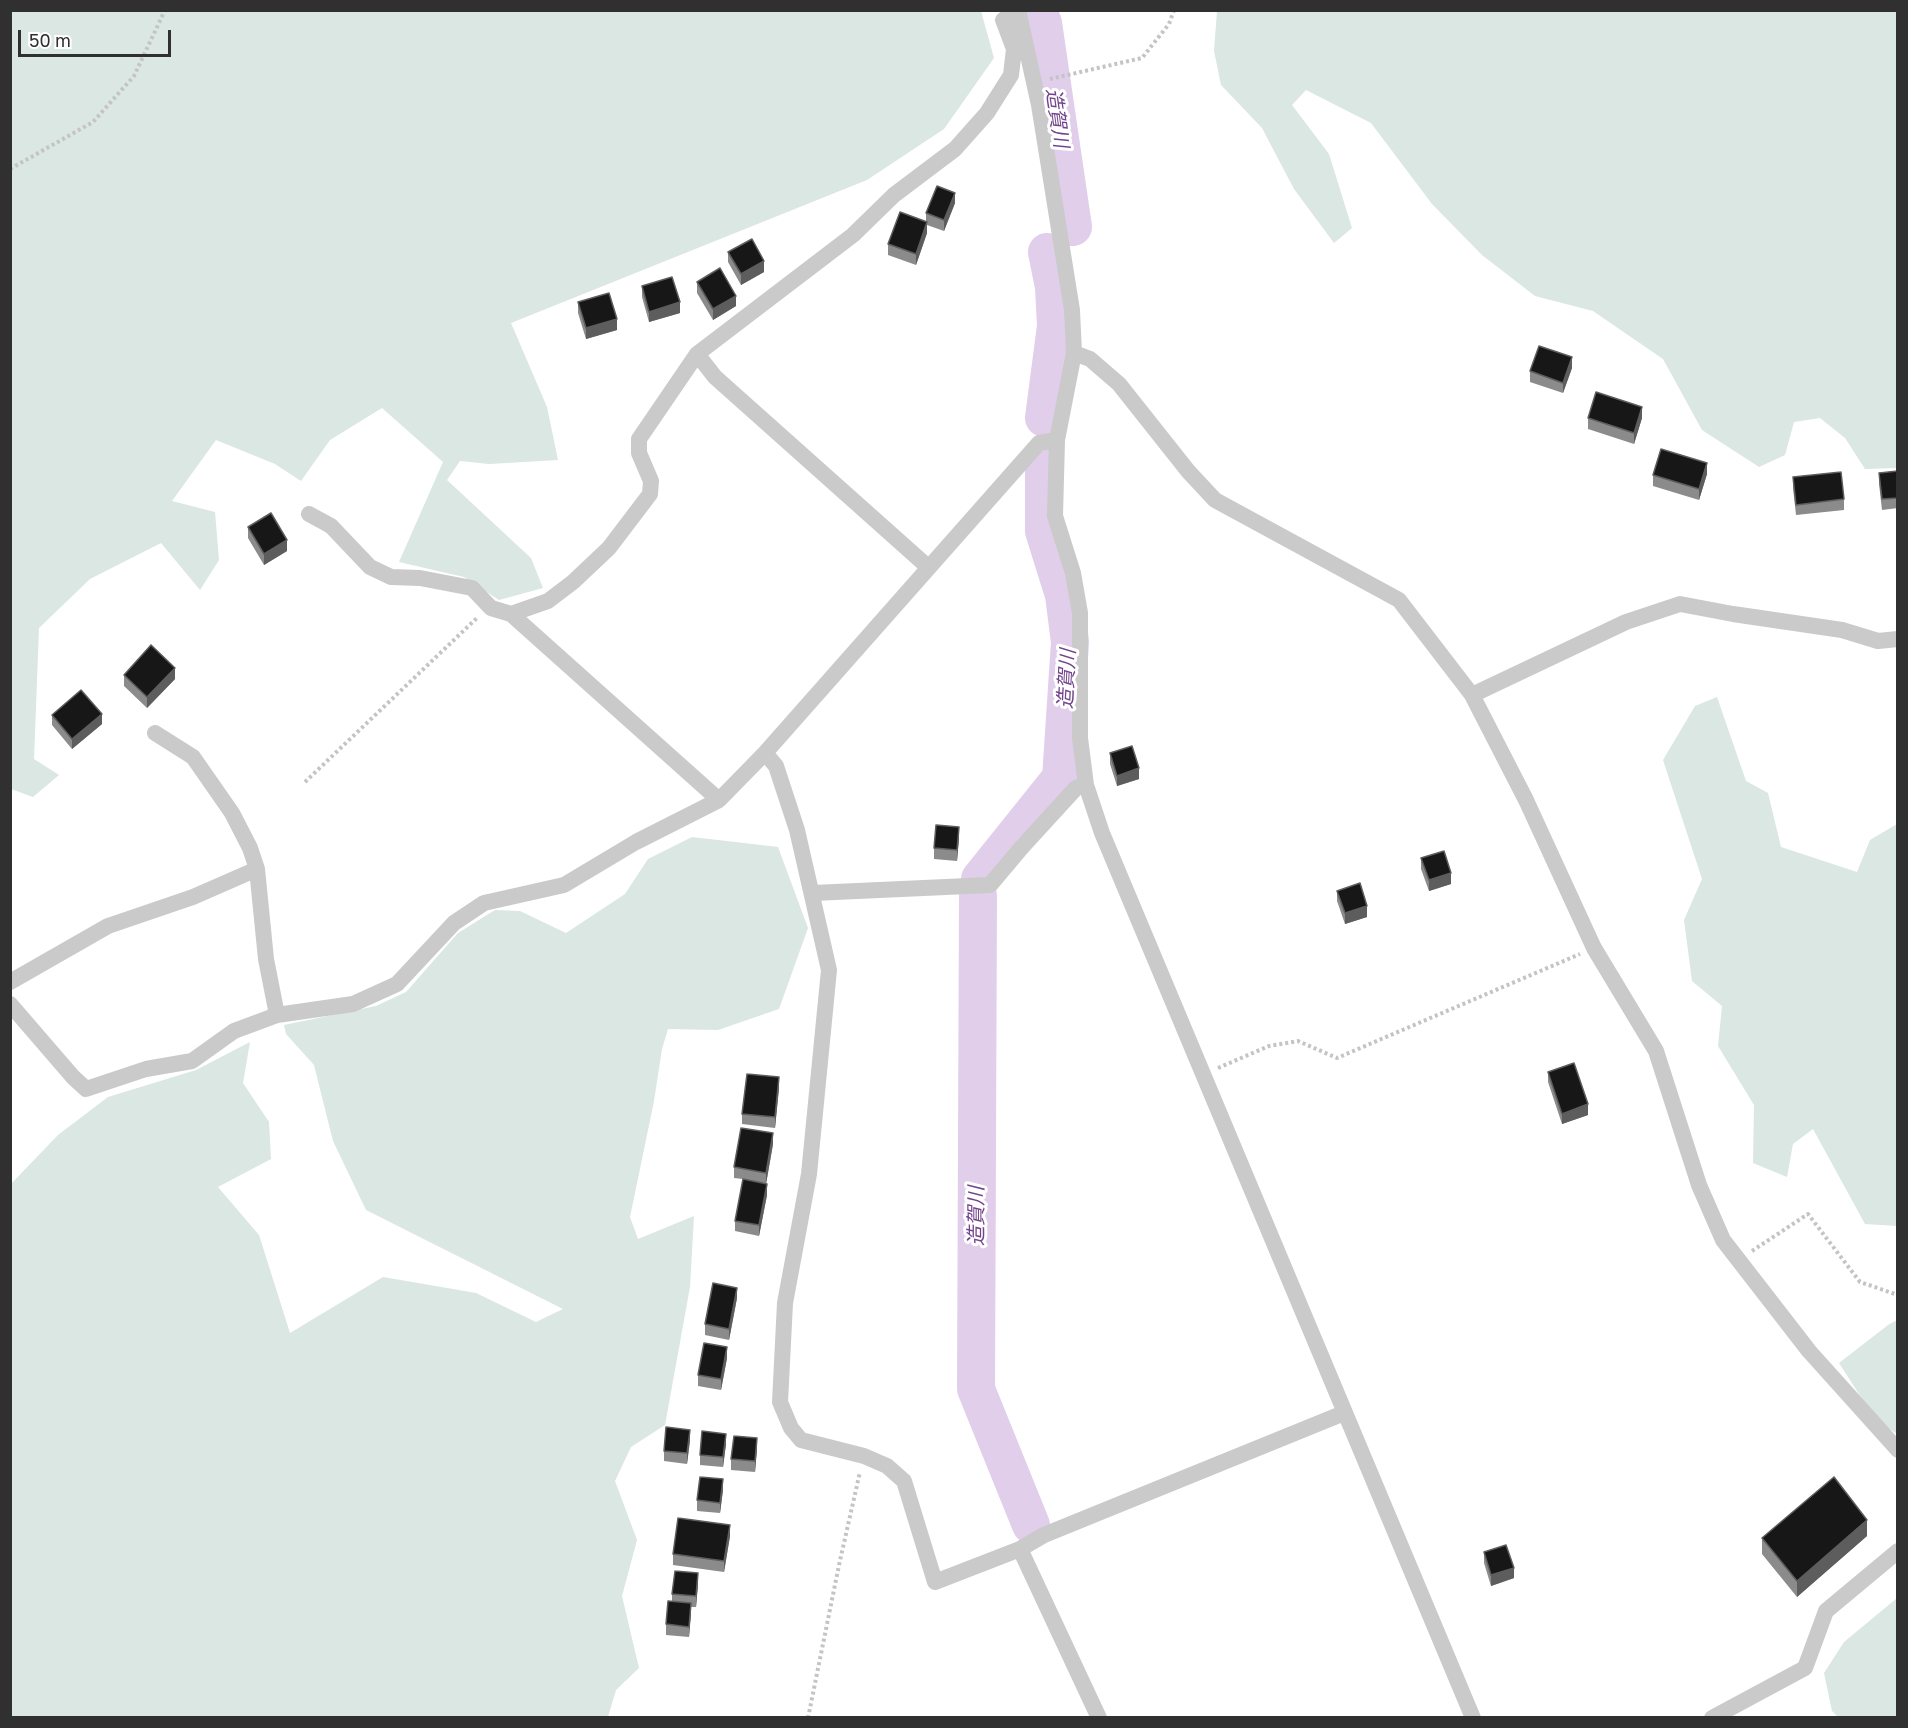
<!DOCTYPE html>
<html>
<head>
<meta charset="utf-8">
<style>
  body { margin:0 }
  #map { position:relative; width:1908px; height:1728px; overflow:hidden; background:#fff; font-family:"Golos Text",sans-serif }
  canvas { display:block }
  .frame { position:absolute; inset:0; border:12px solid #303030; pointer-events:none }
  .scale { position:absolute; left:18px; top:30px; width:153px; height:27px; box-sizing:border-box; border:3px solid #303030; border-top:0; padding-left:8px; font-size:18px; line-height:21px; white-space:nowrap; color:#303030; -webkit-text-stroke:4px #fff; paint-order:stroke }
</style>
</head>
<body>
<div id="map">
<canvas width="1908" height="1728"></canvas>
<div class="frame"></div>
<div class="scale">50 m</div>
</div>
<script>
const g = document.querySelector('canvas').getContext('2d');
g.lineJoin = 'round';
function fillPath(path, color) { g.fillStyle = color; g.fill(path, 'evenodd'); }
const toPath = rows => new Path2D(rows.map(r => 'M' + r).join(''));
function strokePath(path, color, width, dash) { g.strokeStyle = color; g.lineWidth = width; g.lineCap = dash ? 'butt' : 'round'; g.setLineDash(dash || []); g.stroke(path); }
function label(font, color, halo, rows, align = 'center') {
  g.font = font + ' "Golos Text","Noto Sans JP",sans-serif'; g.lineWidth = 6; g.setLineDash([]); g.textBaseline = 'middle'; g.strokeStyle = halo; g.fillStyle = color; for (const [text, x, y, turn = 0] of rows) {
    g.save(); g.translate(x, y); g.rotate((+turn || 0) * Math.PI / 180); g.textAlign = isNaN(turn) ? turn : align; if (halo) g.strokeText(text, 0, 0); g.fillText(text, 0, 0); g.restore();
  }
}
fillPath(toPath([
  [11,11,981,11,994,58,944,129,867,180,511,323,547,407,558,460,489,464,460,461,447,480,531,558,543,588,499,600,464,577,399,562,443,462,382,408,330,440,301,481,275,464,216,440,172,501,215,512,219,560,200,590,161,543,90,579,39,628,34,759,59,775,33,797,11,789],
  [1217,11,1897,11,1897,468,1865,469,1845,438,1820,418,1794,422,1785,455,1759,467,1702,430,1663,359,1593,311,1535,296,1482,255,1432,204,1371,123,1306,90,1292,105,1329,154,1352,228,1334,243,1294,189,1262,128,1221,85,1214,51],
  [1717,697,1746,781,1768,793,1781,847,1857,872,1870,840,1897,824,1897,1226,1865,1224,1813,1129,1793,1144,1787,1177,1753,1163,1754,1105,1718,1046,1722,1006,1692,981,1684,920,1702,879,1663,760,1695,706],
  [692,837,778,847,808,928,779,1009,718,1030,668,1029,662,1049,654,1101,630,1217,638,1239,694,1216,690,1287,665,1425,631,1447,615,1481,637,1540,622,1596,639,1668,616,1690,608,1717,11,1717,10,1185,58,1135,108,1097,196,1070,250,1042,243,1083,269,1122,271,1159,218,1187,259,1235,290,1333,383,1277,476,1293,536,1322,563,1309,366,1210,333,1141,314,1065,286,1034,284,1025,376,1006,406,992,458,933,495,910,520,911,566,933,625,894,648,859],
  [1897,1320,1897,1434,1875,1419,1839,1363,1888,1325],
  [1897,1598,1897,1717,1838,1717,1832,1711,1824,1673,1844,1642]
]), '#dae7e3');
strokePath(toPath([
  [1037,10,1043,23,1073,227],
  [1044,418,1056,326,1054,287,1047,252],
  [980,879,1061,778,1070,642,1064,595,1044,531,1044,455],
  [978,896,976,1389,1031,1525]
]), '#e0ceea', 38);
strokePath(toPath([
  [1050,79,1142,58,1169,24,1174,10],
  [10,169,93,122,134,76,165,10],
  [305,782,478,617],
  [1218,1068,1269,1046,1298,1041,1337,1058,1580,954],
  [1752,1251,1808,1214,1860,1282,1898,1295],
  [808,1718,839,1565,860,1472]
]), '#c4c4c4', 4, [3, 3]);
strokePath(toPath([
  [1018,10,1039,105,1072,310,1074,353,1057,440,1055,516,1073,573,1080,613,1080,738,1086,785,1102,833,1473,1718],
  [1074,353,1090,359,1119,384,1188,471,1215,500,1399,600,1472,695,1526,800,1594,948,1656,1051,1699,1185,1723,1240,1809,1351,1898,1450],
  [697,354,715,377,928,567],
  [309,514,331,526,370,567,391,577,420,578,472,588,491,608,511,614,719,800],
  [511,614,548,601,573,582,609,548,650,494,651,481,639,453,639,439,697,354,853,235,894,195,955,149,987,113,1011,75,1014,49,1003,20,1016,10],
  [1472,695,1626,622,1680,604,1733,614,1842,630,1878,641,1898,639],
  [155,733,193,757,232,813,250,848,257,869,266,959,277,1015],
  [765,753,776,766,797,830,829,970,809,1174,785,1303,780,1402,791,1428,801,1440,864,1456,887,1466,904,1481,935,1582,1020,1549,1044,1535,1344,1413],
  [813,893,990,885,1022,847,1076,788,1086,785],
  [10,982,108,926,193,897,257,869],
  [10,1004,73,1077,86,1089,146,1069,192,1061,234,1031,277,1015,353,1004,397,984,454,923,484,903,564,885,636,842,719,800,765,753,1039,443,1057,440],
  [1020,1549,1099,1718],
  [1712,1718,1805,1668,1826,1611,1898,1551]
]), '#cacaca', 16);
fillPath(toPath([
  [955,203,944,231,927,225,927,233,916,265,888,255,888,244,926,221,926,213],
  [728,252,764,272,741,285,728,262],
  [697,282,736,306,713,320,697,293],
  [642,286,680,313,649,322,642,297],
  [578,302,617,330,586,339,578,313],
  [1572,368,1563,393,1530,382,1530,371],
  [1588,418,1642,418,1634,444,1588,429],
  [1898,471,1898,508,1882,510,1879,484,1879,473],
  [1707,474,1699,500,1653,486,1653,475],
  [1793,477,1844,499,1844,510,1796,515,1793,488],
  [248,527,287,551,264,565,248,538],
  [124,675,175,679,147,708,124,686],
  [52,715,102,724,72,749,52,725],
  [1110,753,1139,779,1117,786,1110,764],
  [959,838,957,861,934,859,934,848],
  [1421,858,1451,884,1429,891,1421,869],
  [1337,891,1367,917,1345,924,1337,901],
  [1548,1072,1588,1115,1562,1124,1548,1082],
  [779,1088,775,1128,742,1124,742,1114],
  [773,1144,766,1184,767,1195,759,1236,735,1231,735,1221,743,1179,734,1178,734,1167],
  [737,1298,729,1340,705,1335,705,1324],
  [727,1358,721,1390,698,1386,698,1375],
  [690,1440,687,1464,664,1461,664,1451],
  [726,1444,723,1467,700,1465,700,1455],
  [757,1449,755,1472,731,1470,731,1459],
  [723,1490,720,1513,697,1511,697,1500],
  [730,1536,724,1572,673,1565,673,1554],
  [1867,1536,1797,1597,1762,1554,1762,1538],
  [1484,1552,1514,1578,1491,1586,1484,1563],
  [698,1584,696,1607,691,1607,689,1637,666,1635,666,1624,672,1601,672,1594]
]), '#8b8b8b');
fillPath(toPath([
  [955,193,955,203,944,231,944,220],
  [927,222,927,233,916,265,916,254],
  [764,261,764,272,741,285,741,274],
  [736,296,736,306,713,320,713,309],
  [680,302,680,313,649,322,649,312],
  [617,319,617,330,586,339,586,328],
  [1572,357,1572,368,1563,393,1563,383],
  [1642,407,1642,418,1634,444,1634,433],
  [1707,463,1707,474,1699,500,1699,489],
  [287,540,287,551,264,565,264,554],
  [175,668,175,679,147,708,147,697],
  [102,714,102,724,72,749,72,739],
  [1139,768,1139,779,1117,786,1117,776],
  [959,827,959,838,957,861,957,850],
  [1451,873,1451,884,1429,891,1429,880],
  [1367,906,1367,917,1345,924,1345,913],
  [779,1077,779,1088,775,1128,775,1117],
  [1588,1104,1588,1115,1562,1124,1562,1114],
  [773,1133,773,1144,766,1184,766,1173],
  [767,1184,767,1195,759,1236,759,1225],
  [737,1288,737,1298,729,1340,729,1329],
  [727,1347,727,1358,721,1390,721,1379],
  [690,1430,690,1440,687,1464,687,1453],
  [726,1434,726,1444,723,1467,723,1457],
  [757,1438,757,1449,755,1472,755,1461],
  [723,1479,723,1490,720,1513,720,1503],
  [1867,1520,1867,1536,1797,1597,1797,1581],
  [730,1525,730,1536,724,1572,724,1561],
  [1514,1568,1514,1578,1491,1586,1491,1575],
  [698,1573,698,1584,696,1607,696,1596],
  [691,1603,691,1614,689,1637,689,1627]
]), '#5d5d5d');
const building = toPath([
  [937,186,955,193,944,220,926,213,937,186],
  [900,212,927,222,916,254,888,244,900,212],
  [752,239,764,261,741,274,728,252,752,239],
  [720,268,736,296,713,309,697,282,720,268],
  [672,277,680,302,649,312,642,286,672,277],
  [609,293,617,319,586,328,578,302,609,293],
  [1539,346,1572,357,1563,383,1530,371,1539,346],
  [1596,392,1642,407,1634,433,1588,418,1596,392],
  [1661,449,1707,463,1699,489,1653,475,1661,449],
  [1898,471,1898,498,1882,499,1879,473,1898,471],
  [1841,472,1844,499,1796,505,1793,477,1841,472],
  [271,513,287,540,264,554,248,527,271,513],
  [151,645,175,668,147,697,124,675,151,645],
  [81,690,102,714,72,739,52,715,81,690],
  [1132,746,1139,768,1117,776,1110,753,1132,746],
  [936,825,959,827,957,850,934,848,936,825],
  [1444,851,1451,873,1429,880,1421,858,1444,851],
  [1360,883,1367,906,1345,913,1337,891,1360,883],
  [1574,1063,1588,1104,1562,1114,1548,1072,1574,1063],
  [747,1074,779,1077,775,1117,742,1114,747,1074],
  [741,1128,773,1133,766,1173,734,1167,741,1128],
  [743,1179,767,1184,759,1225,735,1221,743,1179],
  [713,1283,737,1288,729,1329,705,1324,713,1283],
  [704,1343,727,1347,721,1379,698,1375,704,1343],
  [666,1427,690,1430,687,1453,664,1451,666,1427],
  [702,1431,726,1434,723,1457,700,1455,702,1431],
  [734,1436,757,1438,755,1461,731,1459,734,1436],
  [700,1477,723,1479,720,1503,697,1500,700,1477],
  [1834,1477,1867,1520,1797,1581,1762,1538,1834,1477],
  [678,1518,730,1525,724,1561,673,1554,678,1518],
  [1506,1545,1514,1568,1491,1575,1484,1552,1506,1545],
  [675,1571,698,1573,696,1596,672,1594,675,1571],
  [668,1601,691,1603,689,1627,666,1624,668,1601]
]);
fillPath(building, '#171717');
strokePath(building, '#5d5d5d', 1.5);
label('italic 20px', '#72448d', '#fff', [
  ["造賀川",1057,118,82],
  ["造賀川",1067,679,-87],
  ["造賀川",977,1216,-90]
]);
</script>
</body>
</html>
